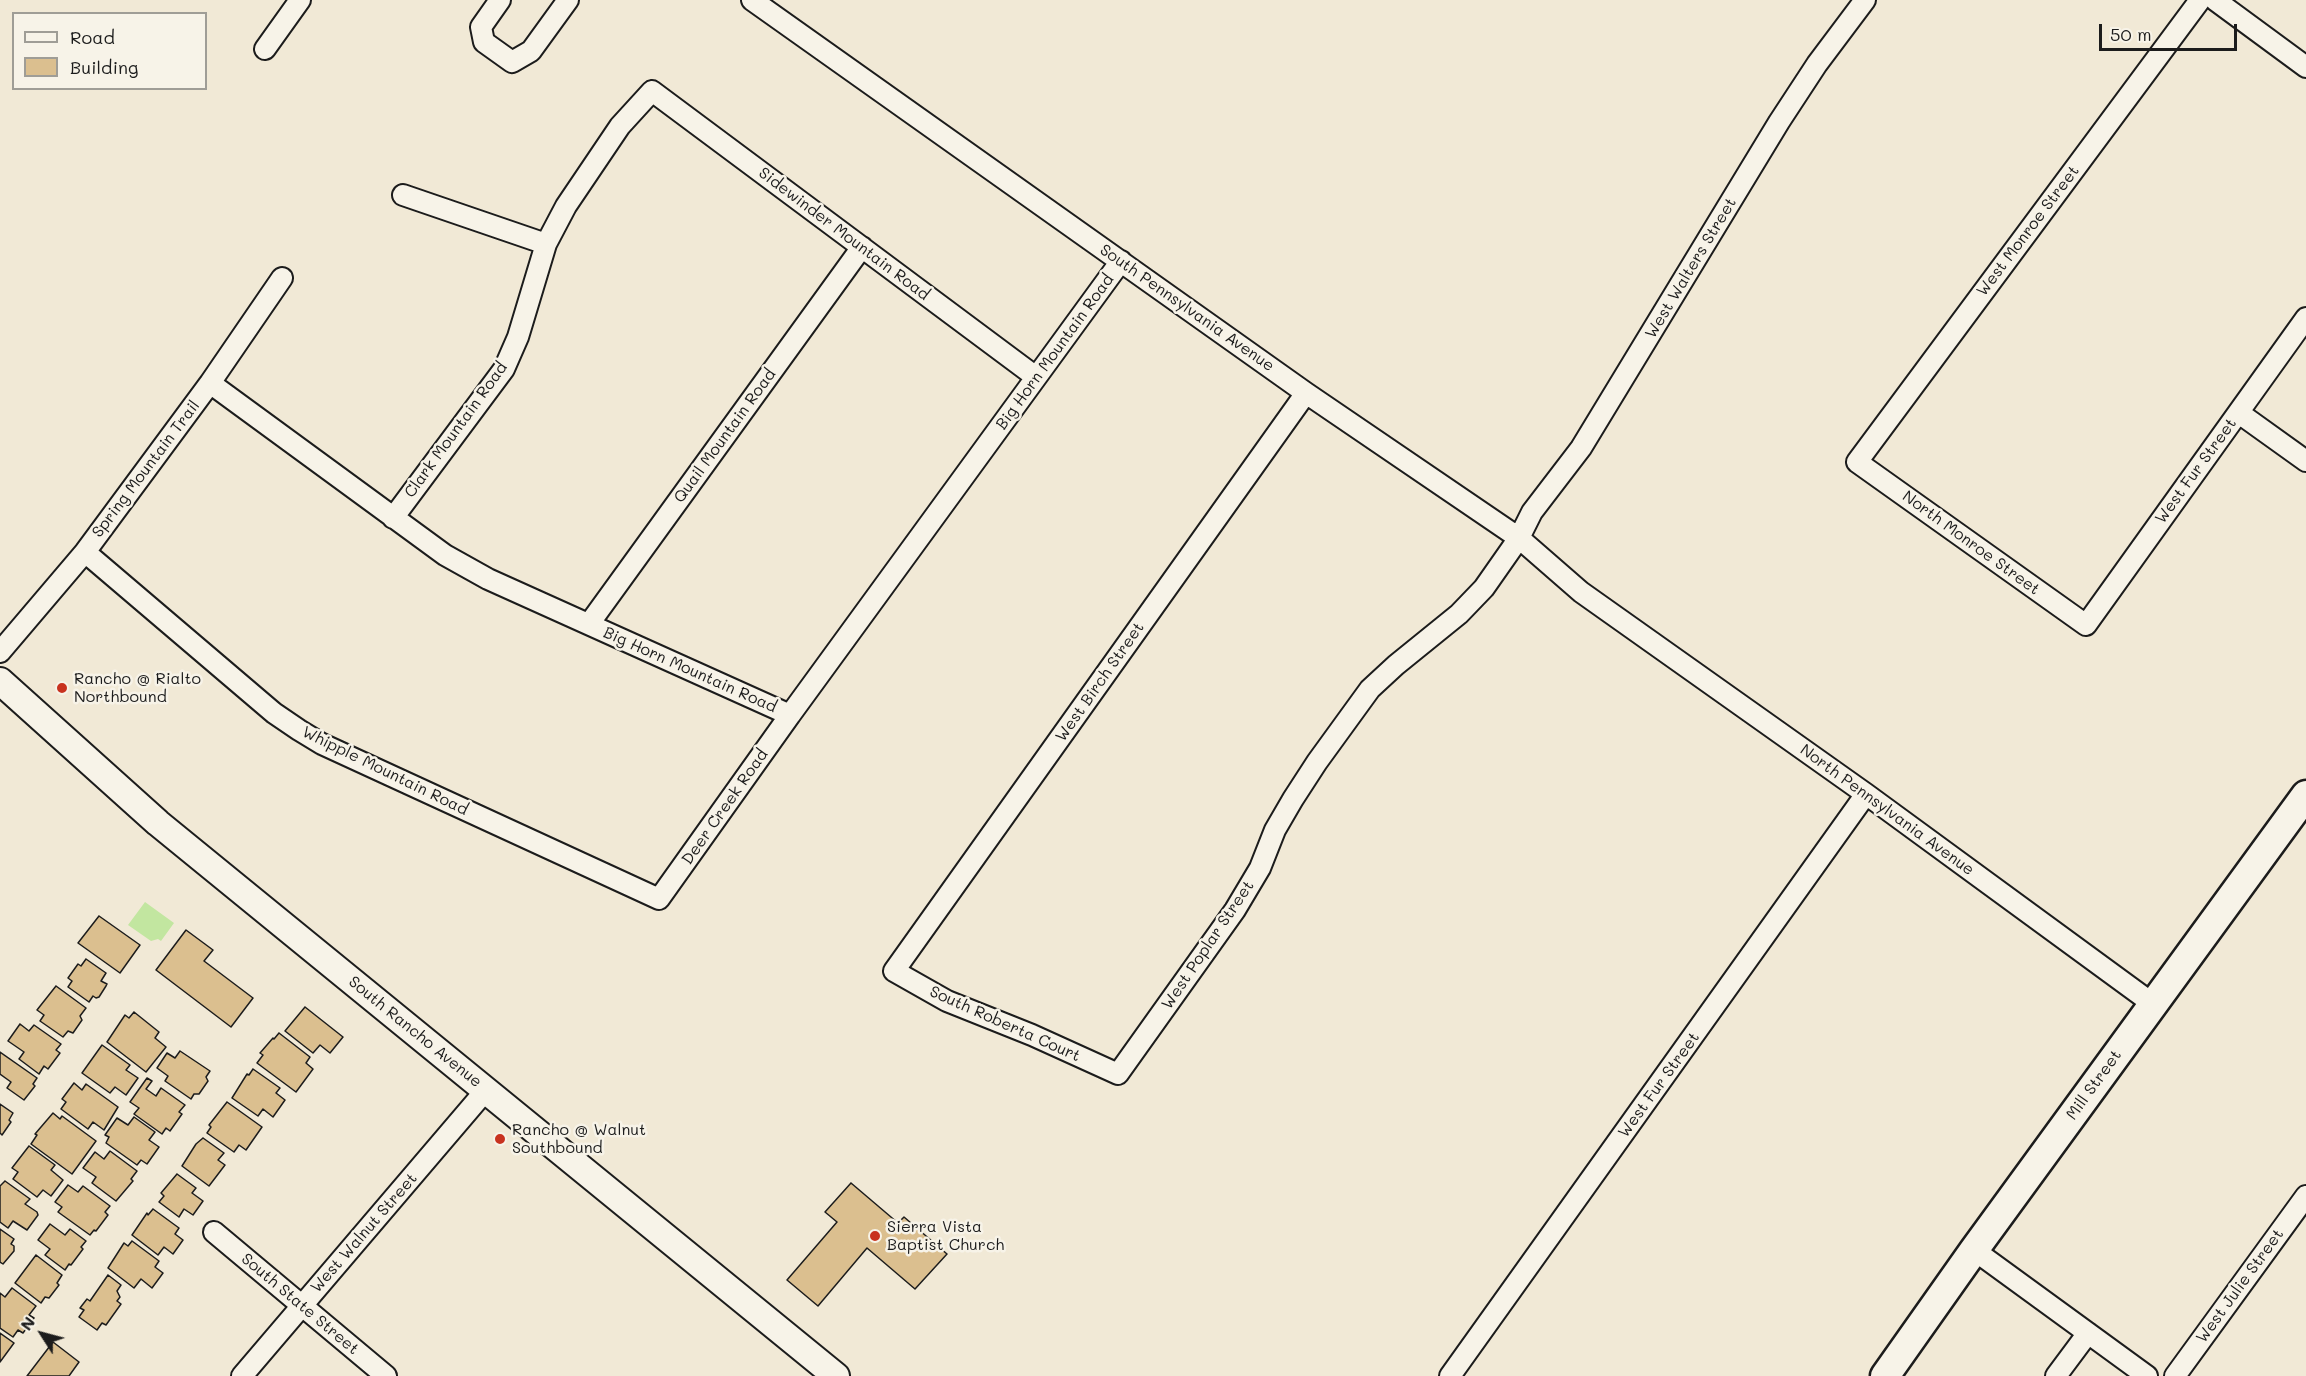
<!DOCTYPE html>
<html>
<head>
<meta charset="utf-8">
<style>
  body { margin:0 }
  #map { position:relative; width:2306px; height:1376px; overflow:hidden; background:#f1e9d6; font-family:Mali,sans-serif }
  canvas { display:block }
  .legend { position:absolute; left:12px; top:12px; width:195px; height:78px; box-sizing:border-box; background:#f7f3e8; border:2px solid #9f9d96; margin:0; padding:8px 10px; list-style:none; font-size:18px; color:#1c1c1c }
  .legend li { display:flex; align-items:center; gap:12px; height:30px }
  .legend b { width:30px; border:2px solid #9f9d96 }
  .north { position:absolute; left:12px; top:1304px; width:60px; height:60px; -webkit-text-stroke:4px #f7f3e8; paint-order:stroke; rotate:306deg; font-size:16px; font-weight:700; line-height:24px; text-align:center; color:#1c1c1c }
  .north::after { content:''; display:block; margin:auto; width:21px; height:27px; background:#1c1c1c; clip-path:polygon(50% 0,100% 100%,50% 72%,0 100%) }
  .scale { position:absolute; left:2099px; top:24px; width:138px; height:27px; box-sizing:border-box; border:3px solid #1c1c1c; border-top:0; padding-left:8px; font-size:18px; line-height:21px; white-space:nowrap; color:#1c1c1c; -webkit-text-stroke:4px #f7f3e8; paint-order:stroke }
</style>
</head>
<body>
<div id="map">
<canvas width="2306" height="1376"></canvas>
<ul class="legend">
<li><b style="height:8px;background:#f7f3e8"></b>Road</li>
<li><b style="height:16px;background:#dbbf8f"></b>Building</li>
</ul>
<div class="north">N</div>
<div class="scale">50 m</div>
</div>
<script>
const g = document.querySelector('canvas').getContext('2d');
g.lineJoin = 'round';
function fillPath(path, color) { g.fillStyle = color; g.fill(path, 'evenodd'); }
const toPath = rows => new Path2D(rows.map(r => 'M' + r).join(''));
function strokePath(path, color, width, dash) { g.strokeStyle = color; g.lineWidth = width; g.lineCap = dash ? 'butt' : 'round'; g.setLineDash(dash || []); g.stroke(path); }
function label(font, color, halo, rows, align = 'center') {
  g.font = font + ' Mali,sans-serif'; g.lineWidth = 5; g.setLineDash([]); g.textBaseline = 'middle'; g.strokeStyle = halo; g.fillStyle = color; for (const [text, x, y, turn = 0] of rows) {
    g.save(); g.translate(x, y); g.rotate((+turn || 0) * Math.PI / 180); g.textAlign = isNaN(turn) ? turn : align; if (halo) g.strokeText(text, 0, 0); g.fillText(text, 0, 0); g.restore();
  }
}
fillPath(toPath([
  [145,902,174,923,161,941,158,939,151,941,128,925]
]), '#c2e6a0');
const building = toPath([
  [99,916,140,945,120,973,78,943,99,916],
  [186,930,213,950,204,961,253,998,231,1027,156,970,186,930],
  [86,959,106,973,101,981,107,984,106,986,99,997,96,998,93,996,89,1002,68,987,72,981,68,978,78,964,81,966,86,959],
  [56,986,86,1008,80,1016,82,1020,73,1033,68,1031,63,1037,40,1021,44,1015,37,1010,56,986],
  [305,1007,343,1037,330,1053,320,1045,313,1053,285,1031,305,1007],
  [134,1012,159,1032,155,1038,166,1047,146,1072,107,1042,125,1015,129,1018,134,1012],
  [20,1024,29,1031,34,1025,61,1044,56,1050,60,1053,48,1069,44,1066,39,1074,19,1059,24,1052,8,1041,20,1024],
  [279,1033,310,1057,306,1063,313,1069,296,1092,257,1063,263,1055,260,1053,273,1038,274,1039,279,1033],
  [102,1045,130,1065,126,1070,138,1078,126,1095,115,1087,110,1093,82,1073,102,1045],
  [180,1051,210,1071,206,1077,208,1081,199,1094,194,1094,191,1099,165,1081,168,1076,157,1068,167,1053,175,1058,180,1051],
  [0,1052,37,1078,33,1084,35,1086,24,1100,7,1088,11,1082,0,1074,0,1052],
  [253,1069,280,1088,276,1093,285,1100,273,1117,263,1109,258,1116,232,1098,247,1074,249,1075,253,1069],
  [147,1078,152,1081,146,1089,156,1096,161,1088,185,1105,179,1112,182,1114,170,1131,166,1128,162,1134,134,1114,139,1108,130,1102,147,1078],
  [74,1083,82,1090,86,1084,118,1107,104,1130,93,1122,88,1129,61,1109,66,1102,62,1099,74,1083],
  [227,1102,262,1127,246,1150,239,1145,234,1152,207,1133,211,1127,209,1125,227,1102],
  [0,1104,13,1113,9,1120,11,1122,2,1135,0,1133,0,1104],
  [53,1113,60,1119,62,1116,96,1141,72,1174,31,1144,37,1135,35,1134,53,1113],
  [134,1117,155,1132,149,1140,159,1147,147,1164,141,1160,137,1165,106,1143,109,1137,105,1135,117,1118,128,1125,134,1117],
  [203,1138,224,1153,218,1160,225,1165,209,1186,182,1166,196,1144,203,1138],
  [29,1146,55,1165,51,1170,63,1180,51,1196,43,1190,37,1197,13,1179,18,1172,12,1168,29,1146],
  [110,1151,137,1171,131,1179,133,1181,116,1201,92,1183,96,1177,83,1168,95,1152,104,1159,110,1151],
  [177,1174,196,1188,192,1193,203,1201,193,1215,184,1209,179,1217,159,1202,164,1196,161,1193,177,1174],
  [5,1181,30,1199,25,1204,37,1212,38,1215,27,1230,13,1221,8,1228,0,1222,0,1186,5,1181],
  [851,1183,898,1223,904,1217,947,1254,915,1289,867,1248,818,1306,787,1280,837,1222,825,1212,851,1183],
  [68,1185,78,1192,83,1186,110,1206,105,1212,108,1215,96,1231,94,1230,90,1235,58,1212,62,1207,55,1202,68,1185],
  [153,1209,179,1228,175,1234,183,1240,173,1254,164,1247,158,1255,132,1235,147,1213,148,1215,153,1209],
  [50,1224,65,1235,70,1229,86,1241,81,1247,83,1249,71,1265,69,1264,65,1270,45,1255,50,1249,38,1240,50,1224],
  [0,1229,14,1239,11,1244,14,1246,14,1251,3,1264,0,1262,0,1229],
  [132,1241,159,1261,155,1267,163,1273,152,1288,141,1279,134,1288,108,1268,124,1243,128,1246,132,1241],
  [36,1255,62,1275,57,1283,59,1285,49,1298,45,1297,41,1303,15,1283,36,1255],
  [108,1275,121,1285,117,1291,120,1297,117,1301,121,1304,106,1325,102,1323,97,1330,79,1317,84,1310,80,1308,87,1299,90,1301,108,1275],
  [12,1288,36,1306,29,1315,34,1318,23,1333,18,1330,13,1337,0,1328,0,1293,5,1297,12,1288],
  [0,1333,14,1343,0,1362,0,1333],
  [53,1342,79,1362,69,1376,27,1376,53,1342]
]);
fillPath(building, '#dbbf8f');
strokePath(building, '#1c1c1c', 1.5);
const minor = toPath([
  [500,0,481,27,484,42,512,62,531,51,568,0],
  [752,0,1306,393,1519,538,1581,592,1866,794,2153,1004],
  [2200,0,1857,462,2086,625,2306,318],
  [2215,0,2306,67],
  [265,49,300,0],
  [403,195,546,244],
  [210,383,445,555,488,579,790,715,1121,261],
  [1306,393,894,971,947,1001,1032,1035,1118,1074,1235,910,1260,868,1275,830,1293,799,1317,762,1370,689,1396,665,1459,614,1484,588,1519,538,1532,512,1581,448,1779,122,1817,64,1865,0],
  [2239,413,2306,461],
  [393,518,504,369,518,337,546,244,566,206,620,126,652,91,1036,377],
  [85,552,274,713,299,730,322,744,659,899,790,715],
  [589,624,862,247],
  [0,652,85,552,210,383,282,278],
  [214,1232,386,1376],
  [1974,1250,2147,1376],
  [242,1376,486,1090],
  [1450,1376,1866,794],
  [2056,1376,2088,1333],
  [2175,1376,2306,1196]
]);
const tertiary = toPath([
  [0,681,158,823,836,1376]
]);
const secondary = toPath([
  [1885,1376,1974,1250,2306,795]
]);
strokePath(minor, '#1c1c1c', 24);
strokePath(tertiary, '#1c1c1c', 30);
strokePath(secondary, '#1c1c1c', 33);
strokePath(minor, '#f7f3e8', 20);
strokePath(tertiary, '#f7f3e8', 26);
strokePath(secondary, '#f7f3e8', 28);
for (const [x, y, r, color] of [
  [62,688,6,"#c8321e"],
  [500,1139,6,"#c8321e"],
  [875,1236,6,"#c8321e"]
]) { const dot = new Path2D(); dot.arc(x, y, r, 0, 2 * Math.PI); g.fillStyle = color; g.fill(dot); strokePath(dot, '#f7f3e8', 2); }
label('16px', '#1c1c1c', '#f7f3e8', [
  ["West Monroe Street",2028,231,-53],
  ["Sidewinder Mountain Road",844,234,37],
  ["West Walters Street",1691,268,-59],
  ["South Pennsylvania Avenue",1187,308,35],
  ["Big Horn Mountain Road",1055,352,-54],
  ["Clark Mountain Road",456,430,-54],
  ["Quail Mountain Road",725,436,-54],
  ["Spring Mountain Trail",146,469,-53],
  ["West Fur Street",2196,471,-54],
  ["North Monroe Street",1971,543,36],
  ["Big Horn Mountain Road",690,670,24],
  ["West Birch Street",1100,682,-55],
  ["Whipple Mountain Road",385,771,26],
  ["Deer Creek Road",725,807,-55],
  ["North Pennsylvania Avenue",1887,810,36],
  ["West Poplar Street",1208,945,-56],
  ["South Roberta Court",1005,1024,24],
  ["South Rancho Avenue",415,1032,39],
  ["West Fur Street",1659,1085,-54],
  ["Mill Street",2094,1085,-54],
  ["West Walnut Street",364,1233,-49],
  ["West Julie Street",2240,1286,-54],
  ["South State Street",300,1304,40]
]);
label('16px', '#1c1c1c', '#f7f3e8', [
  ["Rancho @ Rialto",74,679],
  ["Northbound",74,697],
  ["Rancho @ Walnut",512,1130],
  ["Southbound",512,1148],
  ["Sierra Vista",887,1227],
  ["Baptist Church",887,1245]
], 'left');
</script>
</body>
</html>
